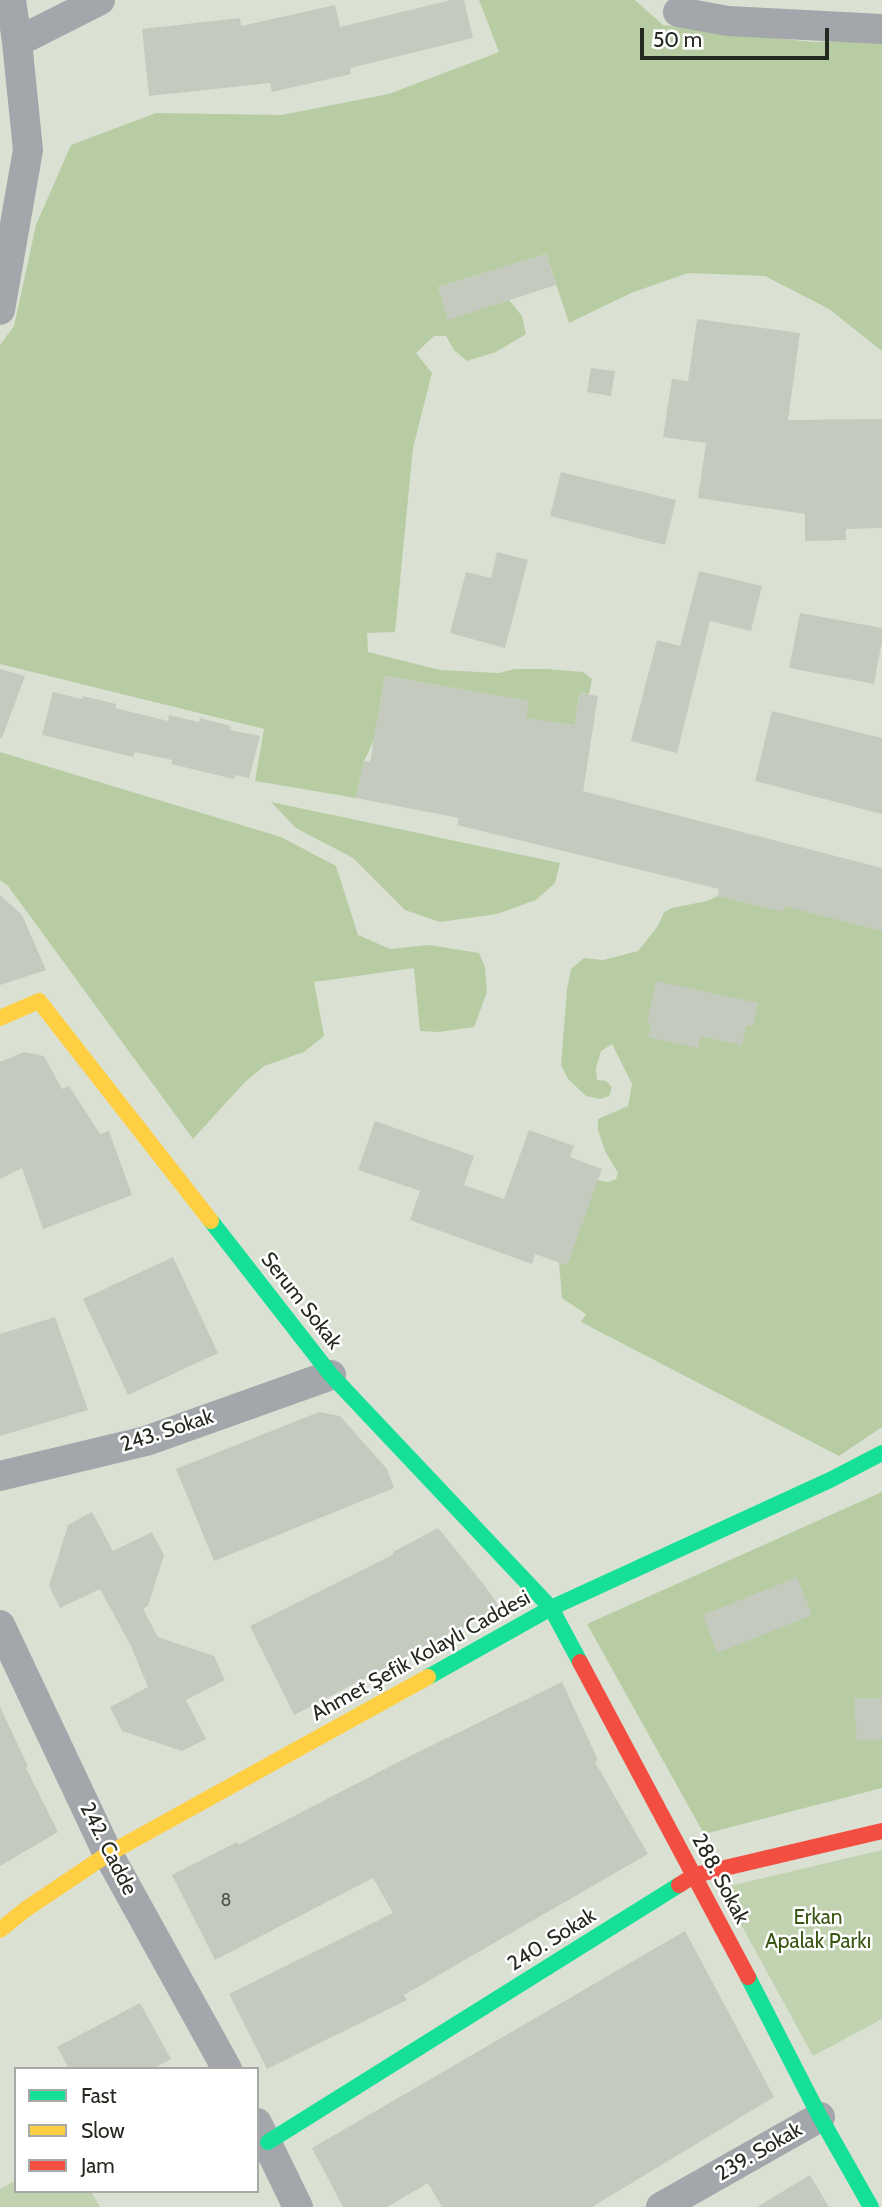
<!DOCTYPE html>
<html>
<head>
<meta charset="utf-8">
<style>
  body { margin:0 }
  #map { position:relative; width:882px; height:2207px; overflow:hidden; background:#dae1d3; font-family:Cabin,sans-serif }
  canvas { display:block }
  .legend { position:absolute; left:14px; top:2067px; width:245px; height:126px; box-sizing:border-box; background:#fff; border:2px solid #a7a9a6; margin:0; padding:9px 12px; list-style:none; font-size:21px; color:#242920 }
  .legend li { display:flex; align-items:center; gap:14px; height:35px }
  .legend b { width:35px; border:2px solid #a7a9a6 }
  .scale { position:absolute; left:640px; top:28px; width:189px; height:32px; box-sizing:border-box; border:4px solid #242920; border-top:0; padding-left:9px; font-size:21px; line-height:24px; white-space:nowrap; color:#242920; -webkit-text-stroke:5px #fff; paint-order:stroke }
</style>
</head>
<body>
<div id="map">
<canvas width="882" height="2207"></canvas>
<ul class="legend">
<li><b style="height:9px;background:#16e098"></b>Fast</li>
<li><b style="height:9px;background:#ffcf43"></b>Slow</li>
<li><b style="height:9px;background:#f24e42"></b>Jam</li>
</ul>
<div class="scale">50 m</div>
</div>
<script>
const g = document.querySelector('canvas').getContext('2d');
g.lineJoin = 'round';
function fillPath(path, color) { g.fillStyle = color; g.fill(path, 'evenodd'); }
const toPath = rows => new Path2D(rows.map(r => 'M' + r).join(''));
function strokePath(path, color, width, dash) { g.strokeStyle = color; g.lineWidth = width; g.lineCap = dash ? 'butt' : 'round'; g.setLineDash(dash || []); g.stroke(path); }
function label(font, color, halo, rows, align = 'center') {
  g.font = font + ' Cabin,sans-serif'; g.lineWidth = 5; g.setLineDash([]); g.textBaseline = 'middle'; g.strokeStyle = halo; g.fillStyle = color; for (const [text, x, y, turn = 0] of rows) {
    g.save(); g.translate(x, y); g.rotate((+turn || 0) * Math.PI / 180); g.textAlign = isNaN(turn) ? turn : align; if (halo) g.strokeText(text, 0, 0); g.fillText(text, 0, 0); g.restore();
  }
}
fillPath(toPath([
  [882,1850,882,2019,813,2056,721,1888],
  [16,2180,16,2191,91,2191,100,2207,0,2207,0,2189]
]), '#c0d2af');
fillPath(toPath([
  [479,0,635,0,663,25,812,42,882,40,882,351,829,309,765,276,688,273,631,293,569,323,546,254,438,287,448,319,509,300,522,316,526,334,496,352,467,361,454,350,446,336,434,336,416,353,432,373,413,448,395,632,367,633,368,652,440,670,499,673,515,669,547,669,583,672,592,679,589,694,579,693,575,725,552,722,547,760,587,766,582,796,472,768,528,701,385,676,374,740,364,761,356,798,255,781,264,729,0,664,0,345,14,326,36,225,71,145,156,113,281,115,389,94,499,52],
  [0,752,281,837,336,866,358,935,390,949,429,945,479,953,485,967,487,992,474,1027,439,1032,420,1031,414,968,314,982,324,1036,304,1052,264,1066,244,1083,193,1139,8,886,0,880],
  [271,802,560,863,555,883,536,900,497,914,440,922,405,910,353,858,296,828],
  [787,895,882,931,882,1427,839,1456,581,1322,586,1314,562,1298,559,1262,567,1265,597,1180,609,1182,616,1179,618,1173,605,1151,598,1130,598,1119,628,1106,632,1084,612,1044,601,1051,596,1068,597,1080,606,1081,612,1087,609,1096,600,1099,586,1096,568,1079,561,1065,567,989,571,969,584,958,603,960,638,951,658,926,664,912,672,908,707,901,718,896,783,911],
  [882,1492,882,1788,704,1834,587,1624]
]), '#b7cca3');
fillPath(toPath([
  [451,0,464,0,473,38,350,68,351,74,272,92,270,83,149,96,142,29,240,18,241,26,335,5,340,27],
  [546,254,556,285,448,320,438,287],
  [697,319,800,333,788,420,882,419,882,528,846,529,846,540,805,541,805,514,698,498,706,443,663,437,672,379,688,381],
  [591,368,615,371,611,396,587,392],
  [561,472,676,500,665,545,550,516],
  [497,552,528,560,505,648,450,633,466,572,491,578],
  [699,571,762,586,751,631,710,621,677,753,631,741,657,640,680,646],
  [800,613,882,628,882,641,874,684,789,668],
  [0,669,25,676,2,738,0,738],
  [385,676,529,701,526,718,575,725,579,693,598,696,583,791,882,868,882,931,784,906,783,912,718,896,719,889,457,825,459,818,356,798,364,761,370,762],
  [53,692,82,699,83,696,116,704,115,708,168,721,169,715,199,722,200,718,231,726,230,730,260,736,249,778,236,775,234,779,171,764,172,760,135,752,133,757,42,735],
  [772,711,882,738,882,814,755,781],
  [0,895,22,915,46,970,0,985],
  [656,981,758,1003,753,1027,746,1025,742,1045,701,1036,698,1048,648,1037,651,1024,647,1023],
  [24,1052,44,1056,62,1089,69,1086,100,1134,109,1131,132,1195,43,1229,22,1168,0,1179,0,1062],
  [375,1121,474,1156,464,1185,504,1199,529,1130,574,1146,570,1157,602,1169,567,1265,535,1254,532,1264,410,1220,420,1191,358,1170],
  [173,1257,218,1353,128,1395,83,1299],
  [55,1317,88,1410,0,1436,0,1334],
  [319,1412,340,1416,387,1469,394,1488,214,1561,176,1469],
  [92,1512,113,1551,152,1532,164,1555,148,1606,143,1609,158,1637,214,1656,225,1680,186,1700,206,1739,182,1751,122,1731,110,1707,148,1687,131,1646,100,1589,60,1608,49,1586,68,1525],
  [438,1528,485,1586,500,1608,294,1715,250,1626,394,1554,393,1552],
  [797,1577,812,1615,717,1653,703,1615],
  [562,1682,598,1760,595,1762,648,1854,404,1995,407,2000,267,2069,229,1994,393,1913,373,1878,215,1960,172,1875,237,1842,238,1845,410,1756],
  [854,1698,882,1698,882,1740,857,1741],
  [0,1707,28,1766,26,1768,58,1832,0,1866],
  [685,1931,774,2097,592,2207,442,2207,428,2183,387,2207,343,2207,312,2148],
  [140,2003,171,2059,153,2069,69,2069,57,2047],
  [810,2175,829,2207,757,2207]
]), '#c5cabf');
strokePath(toPath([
  [678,12,728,21,882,29],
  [17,42,100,0],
  [0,310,28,150,17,42,11,0],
  [0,1476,146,1441,331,1375],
  [0,1625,108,1854,227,2069],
  [257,2123,298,2207],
  [661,2207,820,2117]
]), '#a3a6aa', 30);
strokePath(toPath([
  [211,1221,331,1375,551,1608,580,1662],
  [428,1677,551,1608,830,1480,882,1453],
  [748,1977,820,2117,871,2207],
  [268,2142,679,1885]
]), '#16e098', 16);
strokePath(toPath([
  [0,1018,39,1001,211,1221],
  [0,1930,26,1909,108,1854,428,1677]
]), '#ffcf43', 16);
strokePath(toPath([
  [580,1662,748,1977],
  [679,1885,695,1875,882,1831]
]), '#f24e42', 16);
label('18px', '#4c5148', null, [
  ["8",226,1901]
]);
label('21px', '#242920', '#fff', [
  ["Serum Sokak",301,1301,52],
  ["243. Sokak",167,1431,-18],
  ["Ahmet Şefik Kolaylı Caddesi",421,1656,-29],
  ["242. Cadde",108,1849,63],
  ["288. Sokak",720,1879,62],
  ["240. Sokak",552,1940,-32],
  ["239. Sokak",759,2152,-30]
]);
label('21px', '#395613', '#fff', [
  ["Erkan",818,1918],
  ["Apalak Parkı",818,1942]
]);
</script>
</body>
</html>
